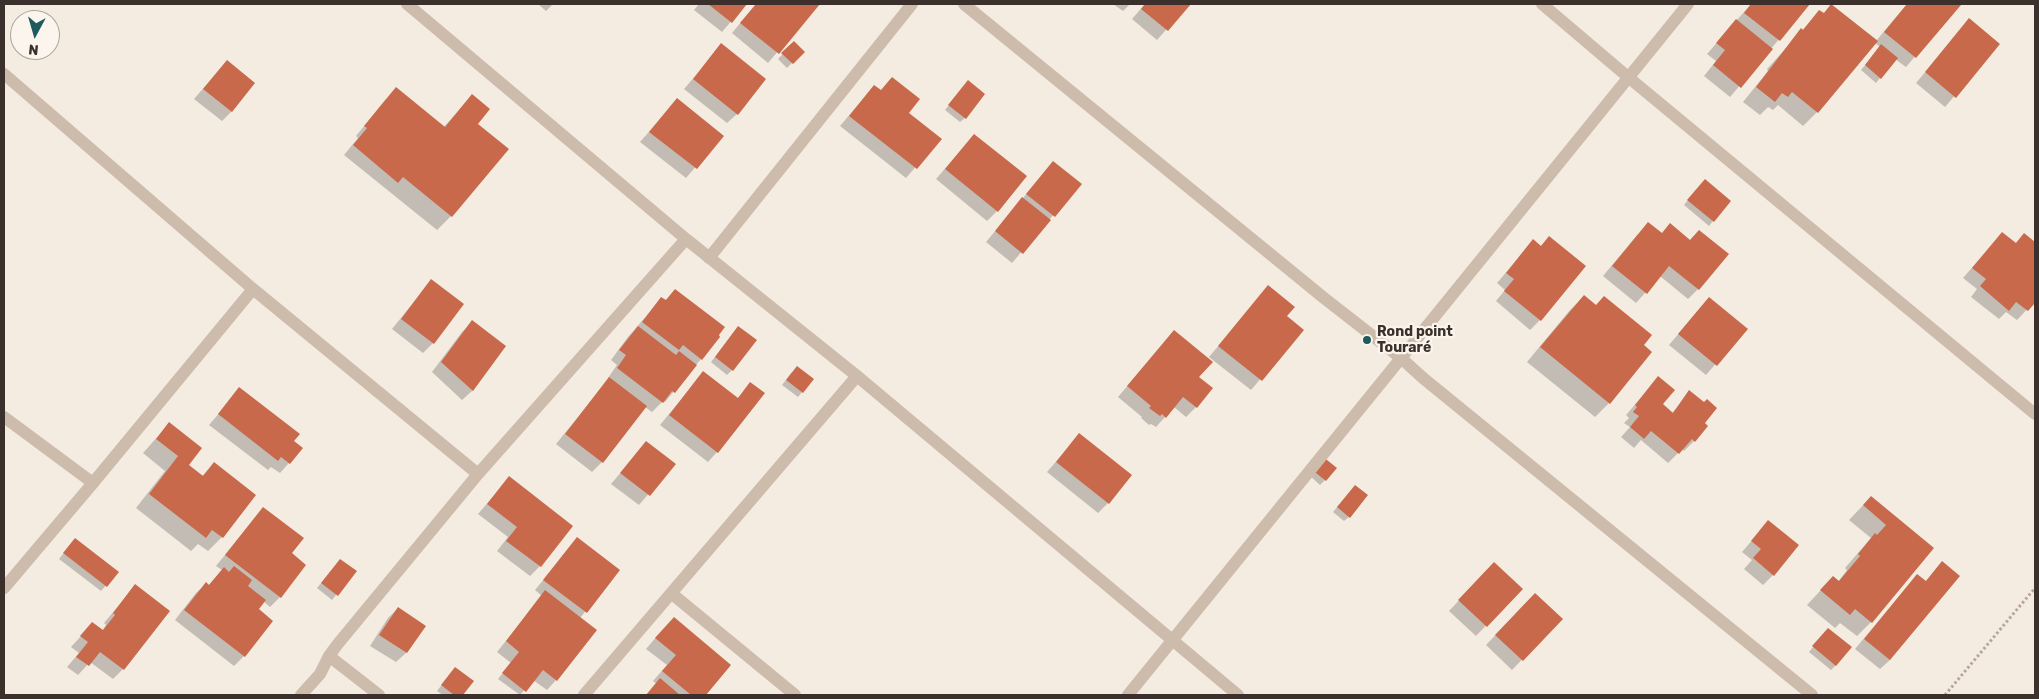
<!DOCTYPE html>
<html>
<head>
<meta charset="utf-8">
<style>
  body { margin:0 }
  #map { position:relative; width:2039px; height:699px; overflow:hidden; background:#f4ebe1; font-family:Rubik,sans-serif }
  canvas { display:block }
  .frame { position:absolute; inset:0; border:5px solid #3b302b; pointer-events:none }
  .north { position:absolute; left:10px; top:10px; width:50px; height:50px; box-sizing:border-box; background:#fbf5ee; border:1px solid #aea6a0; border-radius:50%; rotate:186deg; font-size:14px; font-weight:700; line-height:20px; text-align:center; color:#3b302b }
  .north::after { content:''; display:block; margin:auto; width:18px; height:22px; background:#1f5a5e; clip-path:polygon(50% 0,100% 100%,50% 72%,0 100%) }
</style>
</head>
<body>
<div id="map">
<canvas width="2039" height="699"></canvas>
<div class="frame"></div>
<div class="north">N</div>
</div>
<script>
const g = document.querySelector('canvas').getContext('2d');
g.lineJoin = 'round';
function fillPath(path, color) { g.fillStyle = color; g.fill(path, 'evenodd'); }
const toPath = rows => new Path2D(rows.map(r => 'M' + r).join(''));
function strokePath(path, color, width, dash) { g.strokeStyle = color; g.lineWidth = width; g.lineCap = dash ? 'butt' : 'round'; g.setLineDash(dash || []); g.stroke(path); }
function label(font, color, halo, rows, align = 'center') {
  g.font = font + ' Rubik,sans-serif'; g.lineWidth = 4.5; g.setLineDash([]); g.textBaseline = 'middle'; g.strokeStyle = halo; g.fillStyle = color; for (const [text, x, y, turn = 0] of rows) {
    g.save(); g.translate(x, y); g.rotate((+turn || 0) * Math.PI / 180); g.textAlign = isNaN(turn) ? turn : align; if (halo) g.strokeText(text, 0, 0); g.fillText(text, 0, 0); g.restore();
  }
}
fillPath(toPath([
  [538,4,553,4,546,11],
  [699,4,746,4,722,32,694,10],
  [756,4,818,4,768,63,732,33],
  [1113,4,1130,4,1123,11],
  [1145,4,1189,4,1157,40,1132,19],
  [1751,4,1809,4,1730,97,1704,76,1716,61,1707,54],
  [1907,4,1959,5,1906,67,1895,59,1876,83,1861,70,1880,47,1875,43,1817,112,1803,126,1778,105,1773,110,1768,107,1760,115,1743,102,1768,71,1767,69,1819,12,1823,14,1832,5,1876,41],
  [1969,20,1999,44,1945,107,1916,83],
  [794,42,803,52,787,68,778,59],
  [722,45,737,114,727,123,684,89],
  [227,61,232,111,222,121,194,99],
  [874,86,940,139,906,178,840,126],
  [963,87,965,118,960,122,945,110],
  [472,96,476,124,451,216,437,230,344,155,358,138,356,136,386,99,443,128],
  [677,100,722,136,686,178,640,142],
  [974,135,997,211,987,221,936,179],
  [1044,173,1080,184,1012,263,986,242],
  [1700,185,1713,221,1709,226,1684,205],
  [2002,233,2015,244,2024,235,2035,244,2035,301,2017,320,2006,312,1999,319,1971,297,1977,289,1963,278],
  [1638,234,1698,289,1688,299,1660,276,1636,303,1603,276],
  [1549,238,1540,320,1530,330,1496,301,1505,290,1497,283,1533,241,1540,247],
  [431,281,433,343,423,353,392,329],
  [1268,287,1286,317,1302,330,1251,390,1209,357],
  [675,290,701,359,665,402,663,401,652,412,645,407,602,462,592,472,556,444,609,379,608,378,617,365,611,360,628,337,662,298,665,301],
  [1584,296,1609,403,1595,417,1527,362,1570,310],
  [1709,298,1746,329,1706,375,1669,345],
  [472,322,505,346,472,391,462,400,432,372,462,332],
  [1174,331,1198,378,1196,407,1186,417,1174,407,1156,427,1151,424,1149,425,1141,418,1142,417,1118,397],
  [734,332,732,370,727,375,711,362],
  [792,372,802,392,798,397,782,385],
  [703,373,737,399,751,384,717,452,708,462,660,425],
  [1658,378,1661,404,1672,413,1690,392,1703,424,1694,441,1684,451,1682,449,1668,463,1641,440,1634,448,1621,437,1630,427,1624,423,1629,418,1626,415],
  [240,389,293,441,289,463,280,473,271,467,268,470,209,425],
  [169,424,187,465,202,476,214,464,255,495,222,537,208,551,198,544,191,551,136,508,165,471,143,453],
  [1079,435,1108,503,1098,513,1047,472],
  [646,443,674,464,639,505,611,484],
  [1322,458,1325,480,1320,485,1308,474],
  [509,478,540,566,530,576,497,551,508,537,478,514],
  [1351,491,1349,517,1344,521,1333,512],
  [1871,497,1932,548,1871,622,1857,636,1840,623,1835,628,1807,605,1833,577,1838,582,1847,570,1845,568,1871,538,1849,520],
  [263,508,290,553,280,597,270,607,263,601,257,609,244,656,234,666,175,620,196,593,206,584,208,586,222,570,216,566],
  [1768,522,1773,575,1763,585,1744,569,1752,560,1742,552],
  [577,539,618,571,580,618,556,680,547,690,533,680,520,695,498,679,511,663,497,652,542,596,535,590],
  [71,544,118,572,101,591,59,559],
  [1942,563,1890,660,1880,669,1855,649,1908,586,1925,582],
  [336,565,355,571,332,600,317,588],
  [1484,574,1521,589,1476,636,1449,611],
  [135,586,123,669,113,679,90,662,78,675,67,667,79,653,71,647,92,624,102,631,106,625,104,623],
  [1525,604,1561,619,1512,670,1486,645],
  [398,608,424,626,406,653,396,662,370,646,388,618],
  [664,628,730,665,704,695,646,695,657,684,653,681,667,665,646,649],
  [1824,634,1836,665,1831,670,1809,652],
  [451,673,472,682,461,695,443,695,437,691]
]), '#0003');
fillPath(toPath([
  [708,4,747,4,732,23],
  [756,4,820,4,779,54,740,23],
  [1145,4,1191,4,1168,31,1141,9],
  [1751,4,1810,4,1780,41,1744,13],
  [1831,4,1878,41,1818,113,1792,92,1788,97,1782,93,1775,102,1756,87,1801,28,1803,30,1819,10,1824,13],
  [1907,4,1961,5,1916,58,1884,32],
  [1969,18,2000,44,1956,98,1925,72],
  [1736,19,1773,49,1741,88,1713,65,1725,50,1716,43],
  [794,41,805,52,793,64,781,53],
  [721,43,766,79,738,115,693,79],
  [1881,44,1898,58,1881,79,1865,65],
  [227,60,255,83,232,112,203,89],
  [892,77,920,99,909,113,942,139,917,169,849,116,874,85,881,90],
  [968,80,985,94,966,119,948,105],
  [396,87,445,127,472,94,490,109,478,124,509,149,452,217,403,177,398,183,353,145,367,128,364,126],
  [677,98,724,136,697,169,649,132],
  [974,134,1027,176,998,212,945,169],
  [1053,161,1082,184,1055,217,1026,194],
  [1705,179,1731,201,1714,222,1687,200],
  [1022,197,1051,220,1023,254,995,231],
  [1648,222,1662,233,1670,223,1690,240,1699,230,1729,254,1699,290,1669,266,1647,294,1612,266],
  [2002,232,2016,243,2024,233,2035,242,2035,303,2028,311,2016,302,2009,311,1980,286,1986,279,1972,268],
  [1549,236,1586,266,1541,321,1504,291,1514,279,1506,273,1533,239,1541,246],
  [431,279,464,304,434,344,401,319],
  [1268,285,1295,307,1287,316,1304,330,1262,381,1218,346],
  [675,289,725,327,719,335,720,337,702,360,683,345,679,350,642,322,661,297,666,300],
  [1584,295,1596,305,1604,296,1652,335,1644,345,1652,352,1610,404,1540,347],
  [1709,297,1748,329,1717,366,1678,334],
  [472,320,506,346,473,391,441,362],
  [638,326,676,355,679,351,697,365,675,393,672,391,663,403,617,368,626,355,619,350],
  [738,326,757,340,733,371,715,357],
  [1174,330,1213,362,1199,377,1213,388,1197,408,1183,397,1166,418,1162,414,1160,416,1149,408,1151,406,1127,386],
  [797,366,814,379,803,393,786,380],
  [703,371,738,398,750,382,765,393,718,453,669,415],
  [1658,376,1675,390,1663,404,1673,413,1689,390,1704,402,1707,399,1717,408,1705,423,1708,426,1695,442,1692,439,1679,454,1651,431,1644,439,1630,427,1639,416,1633,412,1637,407,1635,405],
  [609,377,647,406,603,463,565,434],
  [239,387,300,434,294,441,303,448,290,464,281,457,278,461,218,414],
  [169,422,202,448,189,465,203,476,214,462,256,495,223,538,212,530,206,538,149,494,178,456,156,439],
  [1079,433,1132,475,1109,504,1056,462],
  [646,441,676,464,650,496,620,473],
  [1322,456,1337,468,1326,481,1311,469],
  [509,476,573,526,541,567,506,541,517,527,487,504],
  [1355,485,1368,495,1350,518,1337,507],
  [1871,496,1934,548,1872,623,1855,609,1850,615,1820,590,1833,576,1839,581,1860,556,1858,554,1875,533,1877,535,1886,525,1863,505],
  [263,507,304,538,292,553,306,565,281,598,225,555],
  [1768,520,1799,545,1774,576,1753,558,1761,549,1751,541],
  [577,537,620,570,587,613,543,580],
  [75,538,119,572,107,587,63,553],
  [340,559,357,571,338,596,321,583],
  [1942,561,1960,576,1890,660,1864,639,1917,574,1926,581],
  [1494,562,1523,589,1487,627,1458,600],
  [234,566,252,580,248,586,266,600,259,609,273,621,245,657,184,610,206,582,209,585,224,567,229,572],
  [135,584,170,611,124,670,100,652,89,666,76,657,88,642,80,636,92,622,103,630,115,615,113,613],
  [545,590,597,630,557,681,543,670,526,692,502,673,519,652,506,641],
  [1535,593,1563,619,1523,661,1495,635],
  [398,607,426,626,407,653,379,635],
  [674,617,731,665,706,695,691,695,662,671,676,655,655,638],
  [1828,628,1852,647,1836,666,1812,646],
  [455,667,474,681,463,695,454,695,441,685],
  [660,678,680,695,646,695]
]), '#c8694b');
strokePath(toPath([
  [1945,695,2035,588]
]), '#b9a596', 3, [2.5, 2.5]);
strokePath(toPath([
  [407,4,686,239,857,376,1238,695],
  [964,4,1324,298,1401,358,1423,378,1812,695],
  [1542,4,1628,77,2035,414],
  [4,74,253,289,478,474],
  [709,258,912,4],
  [4,417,93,483],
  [4,588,93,483,253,289],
  [671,593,795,695],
  [329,656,379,695],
  [301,695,320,674,329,656,337,645,478,474,686,239],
  [584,695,857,376],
  [1128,695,1688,4]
]), '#cdbbac', 12);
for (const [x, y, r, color] of [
  [1367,340,5,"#1f5a5e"]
]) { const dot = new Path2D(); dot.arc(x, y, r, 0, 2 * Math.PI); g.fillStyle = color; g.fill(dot); strokePath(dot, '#fbf5ee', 2); }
label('bold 14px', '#3b302b', '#fbf5ee', [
  ["Rond point",1377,332],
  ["Touraré",1377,348]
], 'left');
</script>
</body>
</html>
